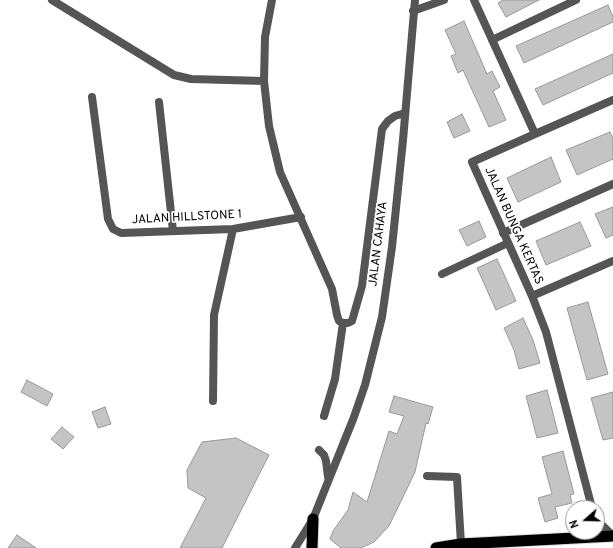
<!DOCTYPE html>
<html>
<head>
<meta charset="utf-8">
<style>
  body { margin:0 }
  #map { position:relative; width:613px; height:548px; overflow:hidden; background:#fff; font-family:Overpass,sans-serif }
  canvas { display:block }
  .north { position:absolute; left:565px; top:500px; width:40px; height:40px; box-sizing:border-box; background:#fff; border:1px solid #999; border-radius:50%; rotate:250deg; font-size:11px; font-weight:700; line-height:16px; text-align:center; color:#000 }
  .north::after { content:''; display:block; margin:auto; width:14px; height:18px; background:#000; clip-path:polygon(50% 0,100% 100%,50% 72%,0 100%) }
</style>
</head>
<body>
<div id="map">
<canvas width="613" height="548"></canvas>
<div class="north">N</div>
</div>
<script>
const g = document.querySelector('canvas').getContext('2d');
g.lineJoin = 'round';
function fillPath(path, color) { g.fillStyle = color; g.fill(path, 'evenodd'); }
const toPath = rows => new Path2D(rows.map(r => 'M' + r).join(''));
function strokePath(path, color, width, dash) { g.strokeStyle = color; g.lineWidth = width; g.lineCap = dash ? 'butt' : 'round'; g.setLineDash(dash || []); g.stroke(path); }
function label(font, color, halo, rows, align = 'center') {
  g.font = font + ' Overpass,sans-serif'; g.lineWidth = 3.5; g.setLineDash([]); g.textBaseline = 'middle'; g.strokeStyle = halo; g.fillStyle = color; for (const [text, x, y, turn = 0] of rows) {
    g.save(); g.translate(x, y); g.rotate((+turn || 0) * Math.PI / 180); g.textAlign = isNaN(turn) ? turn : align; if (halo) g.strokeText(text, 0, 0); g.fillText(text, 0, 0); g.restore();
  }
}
const building = toPath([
  [503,0,539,0,506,17,498,3,503,0],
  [608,5,613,17,613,22,524,63,516,46,608,5],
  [464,21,487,74,492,71,500,87,493,91,506,120,489,127,463,70,458,73,451,56,456,54,445,30,464,21],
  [613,54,613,73,543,105,535,89,613,54],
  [462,114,470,131,454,138,447,122,462,114],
  [610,132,613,138,613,159,577,175,566,150,610,132],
  [551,157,561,182,518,202,507,178,551,157],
  [613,207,613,235,606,238,595,214,613,207],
  [479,221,486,237,467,246,459,230,479,221],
  [580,222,591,246,546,265,536,241,580,222],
  [497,259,516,301,496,310,477,268,497,259],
  [588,302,608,374,587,380,567,308,588,302],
  [523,318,533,340,540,363,519,369,514,350,504,328,523,318],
  [27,380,53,394,47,406,21,392,27,380],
  [547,390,558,433,537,438,526,396,547,390],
  [613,392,613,438,603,440,591,398,613,392],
  [394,396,433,407,428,424,426,423,415,472,389,526,374,542,361,548,341,548,330,539,333,531,348,510,353,492,367,502,389,431,397,434,404,416,389,412,394,396],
  [105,407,111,424,98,428,92,412,105,407],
  [62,427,74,437,63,449,51,439,62,427],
  [236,438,269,455,222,548,180,548,206,498,188,488,187,470,202,442,236,438],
  [563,451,574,494,570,495,572,503,555,507,558,518,545,522,538,498,552,494,542,457,563,451],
  [17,535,36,548,8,548,17,535]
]);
fillPath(building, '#c4c4c4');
strokePath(building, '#999', 1);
const trunk = toPath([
  [312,548,313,519],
  [436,548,461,544,613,536]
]);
strokePath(trunk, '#dbdbdb', 13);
strokePath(toPath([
  [52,0,174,75,191,79,264,81],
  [272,0,265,37,264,81,269,126,280,172,332,289,337,315,339,321,343,323],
  [474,0,535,134,472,162,532,296,546,332,592,508],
  [413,11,444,0],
  [492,40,576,0],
  [92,97,108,219,113,229,121,233,233,229,301,217],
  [159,102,173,231],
  [535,134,613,100],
  [503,233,613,184],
  [442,274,508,243],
  [532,296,613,261],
  [343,323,348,323,352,321,362,286,382,129,388,121,395,116,405,113],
  [213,401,214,315,233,229],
  [324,416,335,379,343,323],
  [427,476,457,477,461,544],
  [597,520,613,536]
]), '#555', 8);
strokePath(toPath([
  [319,450,324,455,326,461,328,477],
  [295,548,313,519,354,417,365,385,382,317,392,247,403,140,415,0]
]), '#555', 8);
strokePath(trunk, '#000', 11);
label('12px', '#000', '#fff', [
  ["JALAN HILLSTONE 1",187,218,-3],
  ["JALAN BUNGA KERTAS",513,226,66],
  ["JALAN CAHAYA",379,244,-83]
]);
</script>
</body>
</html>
